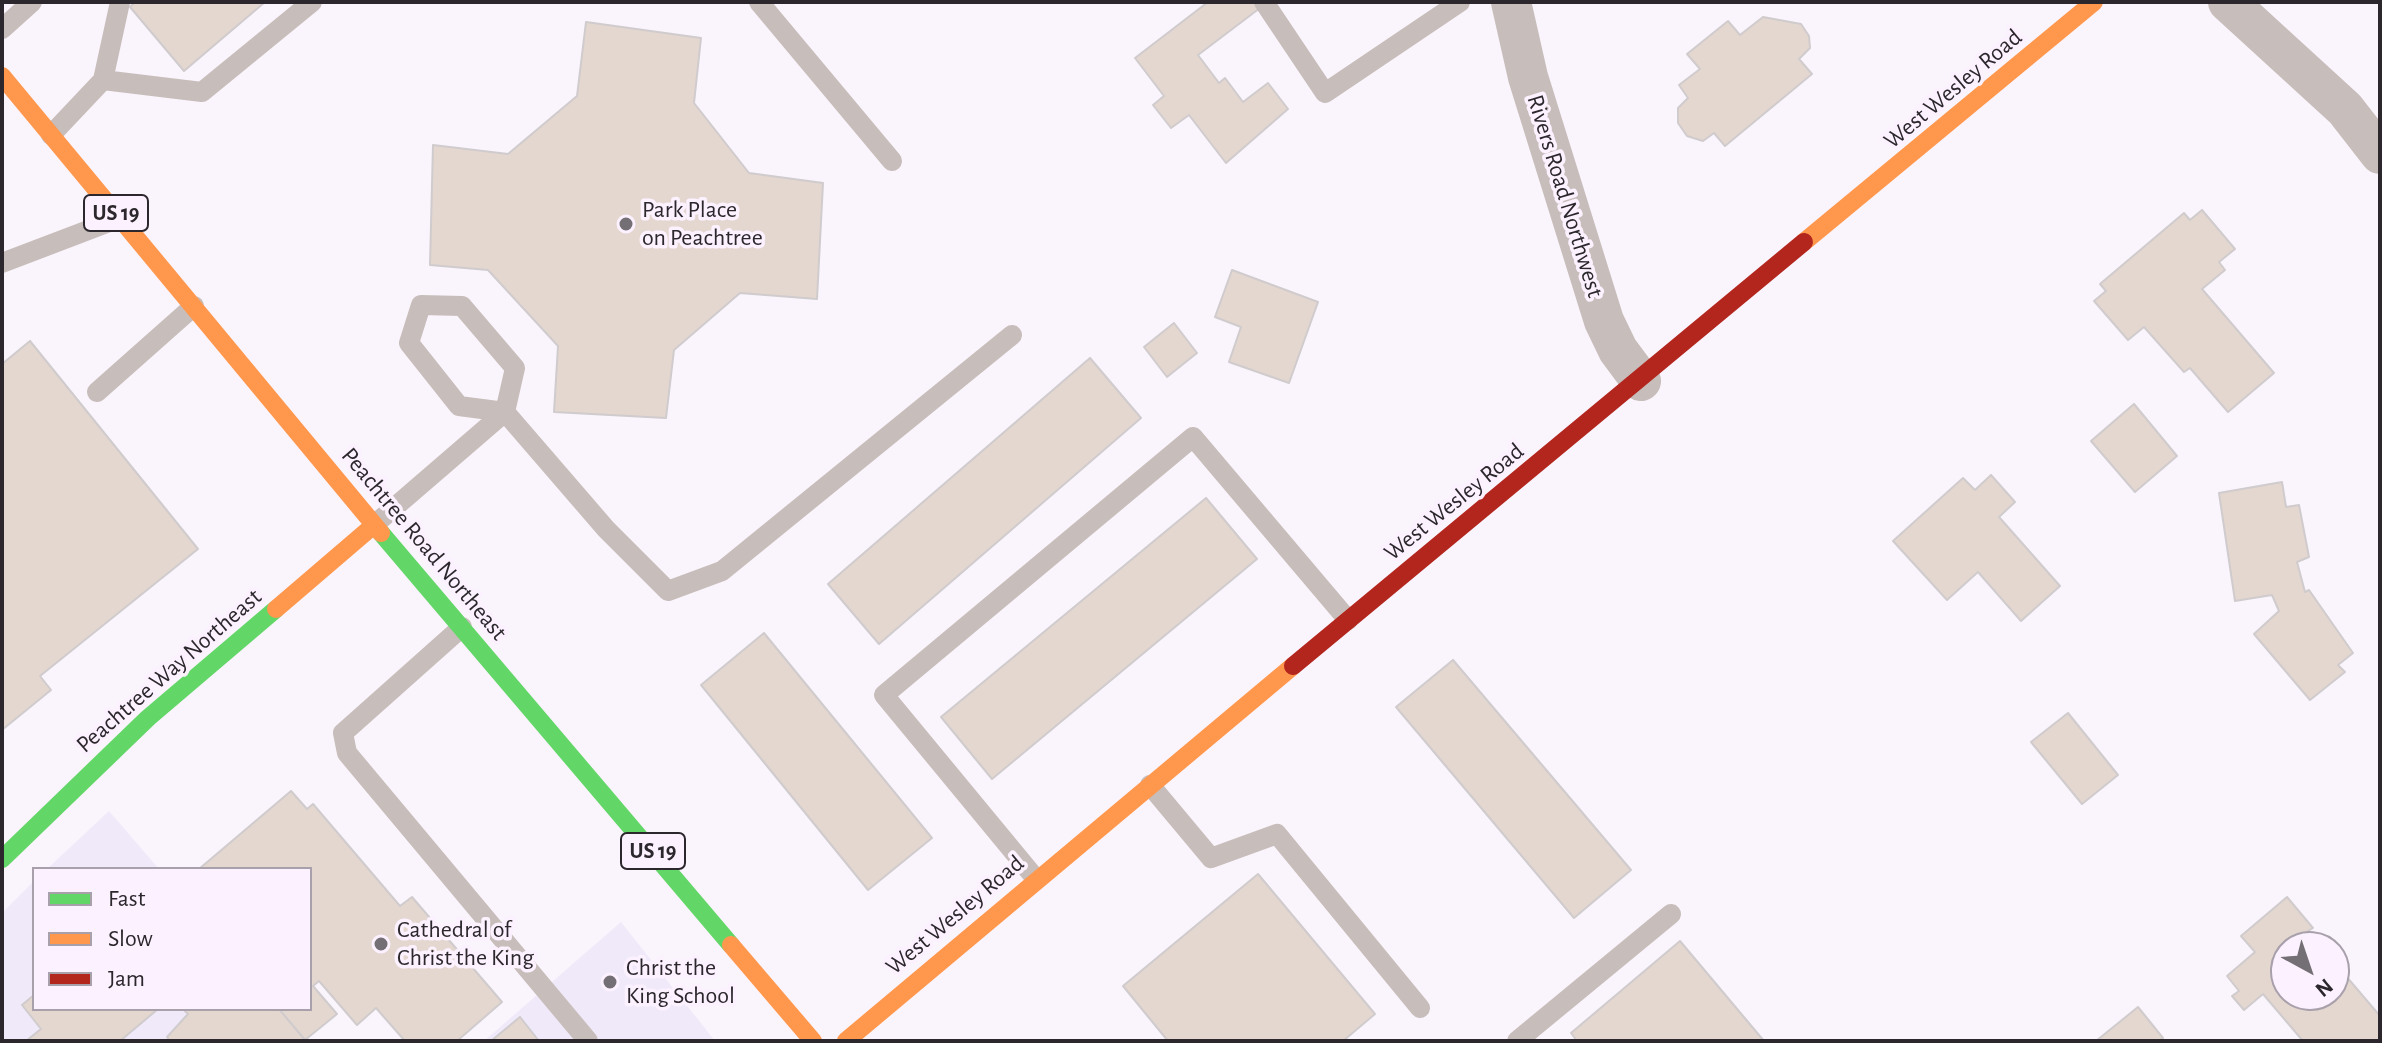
<!DOCTYPE html>
<html>
<head>
<meta charset="utf-8">
<style>
  body { margin:0 }
  #map { position:relative; width:2382px; height:1043px; overflow:hidden; background:#faf4fc; font-family:"Alegreya Sans",sans-serif }
  canvas { display:block }
  .frame { position:absolute; inset:0; border:4px solid #2b272c; pointer-events:none }
  .legend { position:absolute; left:32px; top:867px; width:280px; height:144px; box-sizing:border-box; background:#fcf1ff; border:2px solid #a8a0ab; margin:0; padding:10px 14px; list-style:none; font-size:24px; color:#2b272c }
  .legend li { display:flex; align-items:center; gap:16px; height:40px }
  .legend b { width:40px; border:2px solid #a8a0ab }
  .north { position:absolute; left:2270px; top:931px; width:80px; height:80px; box-sizing:border-box; background:#fcf1ff; border:2px solid #a8a0ab; border-radius:50%; rotate:140deg; font-size:22px; font-weight:700; line-height:32px; text-align:center; color:#2b272c }
  .north::after { content:''; display:block; margin:auto; width:28px; height:36px; background:#736f75; clip-path:polygon(50% 0,100% 100%,50% 72%,0 100%) }
</style>
</head>
<body>
<div id="map">
<canvas width="2382" height="1043"></canvas>
<div class="frame"></div>
<ul class="legend">
<li><b style="height:10px;background:#63d668"></b>Fast</li>
<li><b style="height:10px;background:#ff974d"></b>Slow</li>
<li><b style="height:10px;background:#b3261e"></b>Jam</li>
</ul>
<div class="north">N</div>
</div>
<script>
const g = document.querySelector('canvas').getContext('2d');
g.lineJoin = 'round';
function fillPath(path, color) { g.fillStyle = color; g.fill(path, 'evenodd'); }
const toPath = rows => new Path2D(rows.map(r => 'M' + r).join(''));
function strokePath(path, color, width, dash) { g.strokeStyle = color; g.lineWidth = width; g.lineCap = dash ? 'butt' : 'round'; g.setLineDash(dash || []); g.stroke(path); }
function label(font, color, halo, rows, align = 'center') {
  g.font = font + ' "Alegreya Sans",sans-serif'; g.lineWidth = 7; g.setLineDash([]); g.textBaseline = 'middle'; g.strokeStyle = halo; g.fillStyle = color; for (const [text, x, y, turn = 0] of rows) {
    g.save(); g.translate(x, y); g.rotate((+turn || 0) * Math.PI / 180); g.textAlign = isNaN(turn) ? turn : align; if (halo) g.strokeText(text, 0, 0); g.fillText(text, 0, 0); g.restore();
  }
}
fillPath(toPath([
  [109,811,159,869,47,869],
  [34,881,34,1009,279,1009,306,1041,2,1041,2,913],
  [621,922,715,1041,484,1041]
]), '#f0e9f9');
const building = toPath([
  [135,2,265,2,184,71,130,7,135,2],
  [1208,2,1256,2,1260,8,1198,55,1219,83,1225,78,1243,102,1268,83,1288,109,1226,163,1189,115,1171,128,1153,105,1164,96,1135,58,1208,2],
  [1763,17,1801,24,1809,36,1810,48,1799,59,1812,74,1725,146,1714,133,1703,141,1687,136,1678,123,1678,108,1688,98,1679,85,1700,69,1687,54,1728,21,1740,35,1763,17],
  [586,22,701,38,694,103,749,173,823,183,817,299,740,293,674,350,666,418,554,412,558,346,488,270,430,265,433,145,508,154,577,96,586,22],
  [2202,210,2235,249,2219,262,2225,270,2202,289,2274,373,2228,412,2190,368,2184,372,2144,327,2128,340,2094,301,2106,291,2100,284,2184,213,2190,220,2202,210],
  [1232,270,1318,302,1289,383,1229,362,1241,327,1215,317,1232,270],
  [1174,323,1197,353,1167,377,1144,347,1174,323],
  [30,341,198,549,40,676,51,690,2,730,2,364,30,341],
  [1090,358,1141,418,879,644,828,584,1090,358],
  [2134,404,2177,456,2135,492,2091,441,2134,404],
  [1991,475,2015,502,1999,517,2060,586,2021,621,1978,572,1947,600,1893,541,1963,478,1975,490,1991,475],
  [2282,482,2286,507,2299,505,2309,557,2297,562,2305,592,2309,590,2353,653,2338,665,2345,672,2310,700,2254,634,2279,611,2272,595,2235,601,2219,493,2282,482],
  [1206,498,1257,559,992,779,941,717,1206,498],
  [764,633,932,838,868,890,701,685,764,633],
  [1453,660,1631,870,1574,918,1396,707,1453,660],
  [2068,713,2118,775,2082,804,2031,742,2068,713],
  [291,791,307,809,313,804,400,906,412,897,502,1002,457,1041,405,1041,376,1008,357,1025,319,981,313,986,337,1014,305,1040,279,1009,310,1009,310,869,199,869,291,791],
  [1258,874,1375,1014,1343,1041,1168,1041,1123,986,1258,874],
  [2287,897,2313,928,2308,931,2322,947,2286,947,2286,995,2334,995,2334,962,2380,1016,2380,1041,2303,1041,2263,994,2244,1010,2232,996,2239,991,2227,976,2255,952,2241,936,2287,897],
  [1680,941,1764,1041,1577,1041,1571,1033,1680,941],
  [34,995,34,1009,158,1009,120,1041,26,1041,41,1029,22,1005,34,995],
  [2138,1007,2163,1038,2159,1041,2096,1041,2138,1007],
  [183,1009,279,1009,306,1041,170,1041,167,1037,188,1014,183,1009],
  [520,1017,539,1041,491,1041,520,1017]
]);
fillPath(building, '#e4d7d0');
strokePath(building, '#d0cbcd', 2);
strokePath(toPath([
  [120,2,103,80,202,92,312,2],
  [759,2,892,161],
  [1264,2,1325,93,1460,2],
  [2,29,32,2],
  [51,135,103,80],
  [2,263,120,218],
  [97,392,194,306],
  [374,525,505,412,515,368,462,306,421,305,409,343,459,406,505,412,606,529,668,591,722,571,1012,335],
  [462,627,343,733,347,753,588,1041],
  [1150,785,1211,858,1277,834,1420,1008],
  [1036,879,884,695,1193,437,1348,620],
  [1517,1041,1671,914]
]), '#c7bdba', 20);
strokePath(toPath([
  [1511,2,1528,77,1604,321,1618,350,1641,381],
  [2228,2,2345,109,2380,154]
]), '#c7bdba', 40);
strokePath(toPath([
  [381,533,731,945],
  [2,859,148,718,276,609]
]), '#63d668', 18);
strokePath(toPath([
  [2,76,381,533],
  [1804,242,2094,2],
  [276,609,374,525],
  [731,945,813,1041],
  [846,1041,1293,666]
]), '#ff974d', 18);
strokePath(toPath([
  [1293,666,1804,242]
]), '#b3261e', 18);
for (const [x, y, r, color] of [
  [626,224,8,"#736f75"],
  [381,944,8,"#736f75"],
  [610,982,8,"#736f75"]
]) { const dot = new Path2D(); dot.arc(x, y, r, 0, 2 * Math.PI); g.fillStyle = color; g.fill(dot); strokePath(dot, '#fcf1ff', 3); }
for (const [x, y, w] of [
  [116,213,64],
  [653,851,64]
]) { const box = new Path2D(); box.roundRect(x - w / 2, y - 18, w, 36, 6); g.fillStyle = '#fcf1ff'; g.fill(box); strokePath(box, '#2b272c', 2); }
label('bold 22px', '#2b272c', null, [
  ["US 19",116,213],
  ["US 19",653,851]
]);
label('24px', '#2b272c', '#fcf1ff', [
  ["West Wesley Road",1953,89,-40],
  ["Rivers Road Northwest",1565,196,73],
  ["West Wesley Road",1454,502,-39],
  ["Peachtree Road Northeast",424,544,50],
  ["Peachtree Way Northeast",169,671,-41],
  ["West Wesley Road",955,915,-40]
]);
label('24px', '#2b272c', '#fcf1ff', [
  ["Park Place",642,210],
  ["on Peachtree",642,238],
  ["Cathedral of",397,930],
  ["Christ the King",397,958],
  ["Christ the",626,968],
  ["King School",626,996]
], 'left');
</script>
</body>
</html>
